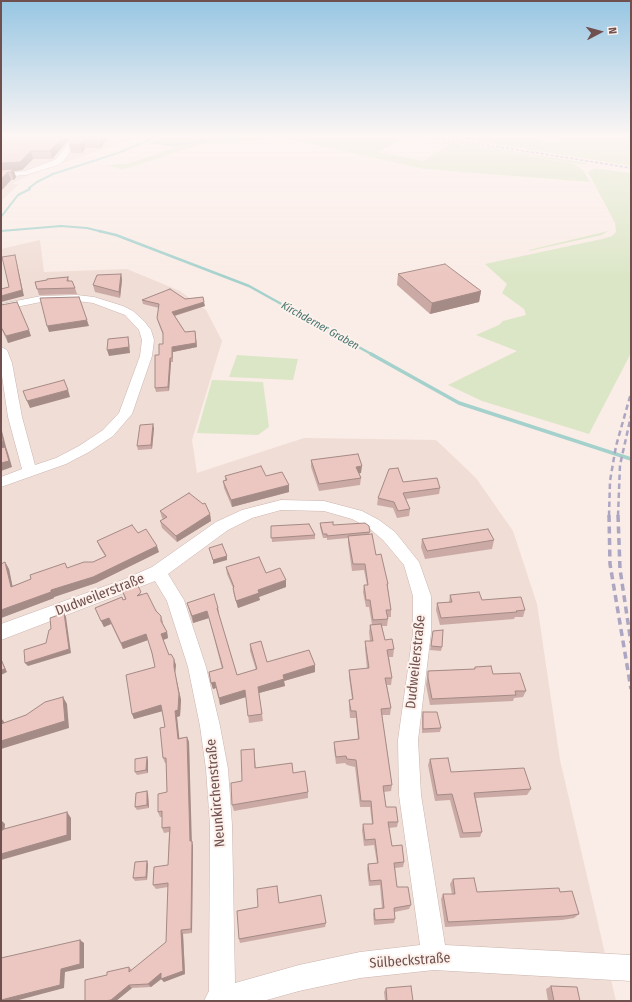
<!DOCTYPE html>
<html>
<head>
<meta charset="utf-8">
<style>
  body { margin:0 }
  #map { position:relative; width:632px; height:1002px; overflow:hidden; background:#faece6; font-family:"Fira Sans Condensed",sans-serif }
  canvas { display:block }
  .frame { position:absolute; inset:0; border:2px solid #70504e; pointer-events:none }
  .north { position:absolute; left:580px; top:12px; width:40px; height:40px; -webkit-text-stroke:3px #fdf1ec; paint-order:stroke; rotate:84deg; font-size:11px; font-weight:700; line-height:16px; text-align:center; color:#70504e }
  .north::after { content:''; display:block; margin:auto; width:14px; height:18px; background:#70504e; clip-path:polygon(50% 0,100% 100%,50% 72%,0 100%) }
</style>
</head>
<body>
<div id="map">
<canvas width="632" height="1002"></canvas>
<div class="frame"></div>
<div class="north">N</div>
</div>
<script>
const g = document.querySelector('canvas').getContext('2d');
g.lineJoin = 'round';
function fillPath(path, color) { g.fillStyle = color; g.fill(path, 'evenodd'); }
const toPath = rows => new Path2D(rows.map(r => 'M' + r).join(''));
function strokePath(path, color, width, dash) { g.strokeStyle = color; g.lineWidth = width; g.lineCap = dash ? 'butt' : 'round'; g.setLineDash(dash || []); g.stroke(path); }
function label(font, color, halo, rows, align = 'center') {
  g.font = font + ' "Fira Sans Condensed",sans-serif'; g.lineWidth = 4; g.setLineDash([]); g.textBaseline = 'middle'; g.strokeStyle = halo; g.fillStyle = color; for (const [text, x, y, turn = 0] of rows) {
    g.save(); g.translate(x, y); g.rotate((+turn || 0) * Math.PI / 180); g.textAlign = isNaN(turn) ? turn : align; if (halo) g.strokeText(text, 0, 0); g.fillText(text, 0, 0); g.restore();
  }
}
fillPath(toPath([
  [1,137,140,137,31,174,12,184,19,184,1,201],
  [40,240,44,272,127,269,180,291,206,310,222,341,192,440,197,473,304,438,436,440,476,478,513,531,537,604,560,760,616,1001,1,1001,1,249]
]), '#f0ddd5');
fillPath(toPath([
  [162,137,273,137,252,141,203,144,122,170,108,165,130,163,172,148,166,144,145,145],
  [282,137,403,137,379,152,424,161,449,145,440,143,444,142,572,163,583,170,590,182,423,169],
  [420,137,429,137,587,163,586,165],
  [450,137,535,137,549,143,557,143,561,141,560,137,631,137,631,166],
  [594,168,631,173,631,353,589,434,482,401,448,385,517,351,476,335,499,325,503,321,526,315,524,309,502,293,507,284,485,264,602,239,612,236,616,232,615,223,588,172],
  [608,231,602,235,529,251,529,250],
  [237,355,298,359,293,380,229,377],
  [212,380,263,382,269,427,258,435,197,433]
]), '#dbe6c6');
strokePath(toPath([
  [154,142,166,145,225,139,231,140,236,137],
  [1,217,18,195,30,189,29,188,37,182,53,174,118,153,156,137],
  [1,231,61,226,87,228,103,232]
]), '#a4d1cc', 2);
strokePath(toPath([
  [99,231,116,235,249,286,373,355]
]), '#a4d1cc', 2.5);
strokePath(toPath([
  [371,354,459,403,631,459]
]), '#a4d1cc', 3.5);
const minor = toPath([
  [73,137,80,137,63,162,58,165,26,175,1,177,1,173,25,171,52,161,57,158,73,137],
  [77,295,94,297,123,306,133,311,144,321,151,330,154,340,152,356,132,414,113,436,89,452,66,464,1,487,1,477,22,469,8,417,1,369,1,347,7,350,12,363,22,417,35,465,56,458,79,446,103,430,119,413,140,356,142,340,139,330,125,315,93,303,77,301,41,302,1,310,1,304,41,296,77,295],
  [281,500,324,501,362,511,379,520,395,532,419,562,431,596,431,633,418,740,421,795,445,945,631,955,631,981,434,970,360,978,299,991,263,1001,204,1001,209,991,210,825,206,769,200,726,188,667,167,601,155,581,1,640,1,624,125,579,152,567,216,522,242,510,281,500],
  [281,510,324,511,352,519,369,528,383,540,404,565,413,596,413,633,398,740,399,795,420,945,360,952,299,965,235,983,232,825,228,769,220,726,206,667,184,600,168,574,228,530,252,518,281,510]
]);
strokePath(minor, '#ccb5b0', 1);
fillPath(minor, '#fff');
strokePath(toPath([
  [437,137,631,168]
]), '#ada6c2', 1.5, [3, 2]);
strokePath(toPath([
  [609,516,610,481,616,446,631,393],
  [618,516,620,465,631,416]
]), '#ada6c2', 2.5, [5.5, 3.5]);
strokePath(toPath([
  [609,515,610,564,631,689],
  [618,515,620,569,631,643]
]), '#ada6c2', 3.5, [7, 4.5]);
fillPath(toPath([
  [1,137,71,137,52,159,33,159,22,170,14,171,16,177,14,180,11,180,1,191],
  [74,137,108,137,101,148,85,148,82,153,71,153,69,145],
  [121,274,122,280,120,298,95,292,93,285],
  [398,274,481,291,479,302,430,314,397,285],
  [68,277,69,281,75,288,77,294,39,295,35,282],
  [185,299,205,306,175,316,185,332,195,331,197,347,173,352,173,362,171,362,169,391,156,392,155,388,159,355,163,344,163,335,158,322,157,318,159,308,143,304,142,300],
  [1,305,31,336,8,343,1,328],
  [154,428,152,449,138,450,137,446],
  [311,460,361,473,359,473,361,478,360,485,319,491,311,467],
  [225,476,266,476,289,485,289,492,232,507,224,488,223,481,225,481],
  [403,482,440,488,439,494,406,499,410,509,409,516,397,518,393,508,377,505,378,498],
  [160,511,210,514,211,521,177,542,162,528,160,521,163,519,162,518],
  [320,523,370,532,369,534,376,555,388,584,388,589,391,610,391,617,388,617,388,619,387,626,382,626,385,640,394,649,393,657,389,657,392,678,391,685,387,685,391,708,390,715,382,715,392,785,391,791,384,792,386,807,398,822,397,827,389,828,392,846,404,862,403,867,395,868,397,887,411,905,409,909,395,912,395,919,394,923,374,925,373,914,374,909,382,908,380,885,369,886,367,869,368,864,377,863,374,845,364,846,362,830,363,824,372,824,370,807,360,807,355,767,347,765,345,763,336,764,334,749,334,742,358,739,356,718,350,718,349,707,349,700,352,699,349,677,349,670,367,669,365,648,365,641,370,641,369,632,370,625,372,625,369,607,366,607,363,592,364,585,367,585,364,570,352,571,348,543,348,538,327,540,327,538,323,538,320,527],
  [271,526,315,535,315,539,272,542],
  [138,533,159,552,96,583,54,597,54,598,1,618,5,562,9,569,12,586,67,568,93,562,105,556,100,548,97,541],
  [422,539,494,540,492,549,425,559,421,547],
  [226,567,266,573,286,587,259,597,260,600,238,608,234,595,233,588,227,574],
  [122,590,142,594,161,616,163,622,163,624,167,632,168,638,163,640,169,655,176,665,175,673,181,700,180,716,177,717,179,738,187,737,189,742,191,841,193,846,192,933,183,934,185,974,164,982,161,978,151,987,132,988,116,1001,85,1001,107,975,129,967,132,970,166,942,168,887,156,889,153,885,168,865,169,832,164,833,162,828,162,817,160,817,158,812,167,792,166,763,165,763,163,758,165,727,162,711,134,719,132,714,155,667,152,654,148,640,123,649,111,624,104,627,98,614,125,599],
  [450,595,482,600,525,610,523,617,515,617,514,619,440,625,436,610,437,603,449,602],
  [187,603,218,608,219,615,237,675,256,670,250,651,250,644,267,662,315,665,315,672,284,681,285,686,259,693,263,721,249,723,246,697,220,705,216,688,213,689,209,672,222,669,209,618,193,623],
  [433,631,442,647,441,651,430,650],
  [475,667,493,674,526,691,523,697,514,698,513,701,430,705,426,685,428,671,474,669],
  [423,712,441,728,440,732,422,733,422,716],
  [254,749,256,768,293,773,308,792,308,798,234,811,232,805,242,781],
  [430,759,451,772,531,789,527,795,476,798,482,832,480,837,460,838,450,800,435,801,428,765],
  [148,760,148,773,137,775,135,772],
  [147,791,148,794,149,808,137,810,135,807],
  [148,864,147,880,135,881,133,878],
  [453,879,477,892,560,892,579,914,574,918,562,920,445,927,441,899,443,894,452,894,450,884],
  [279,903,326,923,325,927,240,943,239,939],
  [551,986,580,1001,548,1001,546,989],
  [386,988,413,1001,385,1001,384,992]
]), '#cbaaa5');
fillPath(toPath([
  [1,137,6,137,1,144],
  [63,137,71,137,52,159,50,151],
  [101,137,108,137,101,148,100,140],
  [83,140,85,148,82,153,80,145],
  [31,151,33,159,22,170,14,171,16,177,14,180,11,172,1,172,1,163],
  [8,172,11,180,1,191,1,179],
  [15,255,24,296,1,302,1,296,22,290],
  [121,274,122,280,120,298,119,292],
  [481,291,479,302,430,314,432,303],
  [204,302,205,306,173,316,172,312],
  [87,320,89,326,49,332,47,326],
  [29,330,31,336,8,343,6,336],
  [195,331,197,347,173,352,173,362,172,347],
  [128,337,129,343,130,353,109,356,107,350],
  [170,358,171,362,169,391,168,387],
  [68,390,70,397,30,408,27,401],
  [153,424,154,428,152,449,151,445],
  [1,427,6,447,8,453,12,467,1,471],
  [362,466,361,473,356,474,356,467],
  [289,485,289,492,232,507,231,500],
  [210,514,211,521,177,542,176,536],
  [157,546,159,552,96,583,54,597,54,598,1,618,1,610],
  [227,556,227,560,213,564,213,560],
  [5,562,9,569,14,593,11,587],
  [286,580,286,587,259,597,260,600,238,608,236,601,258,590],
  [217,608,218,608,219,615,218,615],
  [207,611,209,618,193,623,192,616],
  [64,613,66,617,71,653,28,666,25,663,69,649],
  [109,618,111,624,104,627,101,621],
  [167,632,168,638,163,640,161,634],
  [146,634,148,640,123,649,121,643],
  [1,659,7,672,1,675],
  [174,659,176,665,175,673,181,700,180,716,177,717,180,744,178,739,175,711],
  [315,665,315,672,284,681,285,686,259,693,258,687,283,675],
  [215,682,216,688,213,689,211,683],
  [245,690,246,697,220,705,219,698],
  [63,697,67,704,69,728,1,749,1,741],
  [161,705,163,711,134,719,132,714],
  [1,718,5,723,1,726],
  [187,737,189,742,192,846,192,841,193,846,192,933,191,929,190,841],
  [147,757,148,760,148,773,146,770],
  [147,791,148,794,149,808,147,805],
  [67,812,71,818,71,840,1,860,1,854],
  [1,820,5,824,4,838,1,834],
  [147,861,148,864,147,880,146,877],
  [181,930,183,934,185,974,164,982,161,979],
  [80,940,84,943,84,968,65,972,64,988,15,1001,1,1001,1,1000,61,969],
  [161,973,164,977,151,987,148,984],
  [129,985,132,988,116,1001,112,1001,111,1000]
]), '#a58b86');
const building = toPath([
  [6,137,63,137,50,151,31,151,20,162,1,163,1,143,6,137],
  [74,137,101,137,100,140,83,140,80,145,69,145,74,137],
  [13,169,11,172,8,172,1,179,1,170,13,169],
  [15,255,22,290,1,296,1,289,9,287,2,257,15,255],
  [445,264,481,291,432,303,398,274,445,264],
  [121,274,119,292,93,285,97,275,121,274],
  [68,277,67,281,72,281,75,288,37,289,35,282,47,280,47,279,68,277],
  [170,289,185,299,203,297,204,302,172,312,185,332,195,331,196,343,172,347,172,358,170,358,168,387,155,388,155,355,159,355,159,344,163,344,163,333,157,318,159,304,142,300,170,289],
  [79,297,87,320,47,326,40,298,79,297],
  [17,302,29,330,6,336,1,327,1,305,17,302],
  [128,337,129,347,107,350,108,339,128,337],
  [64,380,68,390,27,401,23,391,64,380],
  [153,424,151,445,137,446,140,425,153,424],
  [1,432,3,440,1,446,1,432],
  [5,447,9,461,1,463,1,448,5,447],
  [358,454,362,466,356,467,361,478,319,484,311,460,358,454],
  [261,466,266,476,282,472,289,485,231,500,223,481,227,480,225,476,261,466],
  [398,468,403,482,437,478,440,488,403,493,410,509,398,511,394,502,378,498,389,469,398,468],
  [189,493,203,504,205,503,210,514,176,536,160,521,167,517,160,511,189,493],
  [333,522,333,525,365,523,369,526,370,532,327,536,327,534,323,534,320,523,333,522],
  [309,524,315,535,271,538,271,526,309,524],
  [132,525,138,533,146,529,157,546,93,577,51,590,51,592,1,610,1,564,5,562,11,587,31,579,30,575,65,563,67,568,84,562,93,562,106,556,97,541,132,525],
  [488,529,494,540,427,551,422,539,488,529],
  [372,534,376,555,381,554,388,584,387,584,391,610,386,610,388,619,373,620,370,600,366,600,364,585,368,585,365,564,353,564,348,536,372,534],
  [222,544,227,556,213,560,209,548,222,544],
  [259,557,266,573,280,568,286,580,258,590,259,593,236,601,233,588,234,587,226,567,259,557],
  [137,584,141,592,137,596,147,593,156,611,161,616,161,621,167,632,161,634,169,655,171,654,174,659,174,667,179,694,178,710,175,711,178,739,187,737,190,841,192,841,191,929,181,930,183,971,161,979,161,973,148,984,129,985,111,1000,104,1001,85,1001,85,980,107,975,107,972,129,967,129,972,166,942,168,883,153,885,154,867,168,865,170,827,162,828,162,811,158,812,158,794,167,792,166,758,163,758,160,728,165,727,161,705,132,714,126,675,155,667,152,653,146,634,121,643,109,618,101,621,95,608,122,597,123,600,126,599,122,590,137,584],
  [479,592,482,600,521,597,525,610,516,611,517,612,441,618,437,603,452,602,450,595,479,592],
  [214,594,218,608,217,608,237,675,257,669,250,644,261,641,267,662,309,650,315,665,283,675,284,679,258,687,262,714,248,716,245,690,219,698,215,682,211,683,209,672,223,668,207,611,192,616,187,603,214,594],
  [64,613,69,649,25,663,24,650,46,643,49,630,51,629,50,618,64,613],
  [381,624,385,640,392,639,394,649,387,650,392,678,385,678,391,708,381,709,392,785,383,786,386,807,396,807,398,822,388,822,392,846,402,845,404,862,394,863,397,887,408,887,411,905,394,908,395,919,375,920,374,909,384,908,381,880,370,881,368,864,378,863,375,839,365,840,363,824,373,824,371,801,361,801,356,760,347,759,346,756,336,757,334,742,359,739,356,711,351,711,349,700,353,699,349,670,369,668,365,641,373,641,370,625,381,624],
  [443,630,442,647,431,646,433,631,443,630],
  [1,659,5,669,1,670,1,659],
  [491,666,493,674,520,673,526,691,515,691,516,695,432,699,428,678,428,671,475,669,475,667,491,666],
  [63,697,65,721,1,741,1,724,26,715,45,702,63,697],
  [423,712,437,712,441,728,423,729,423,712],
  [254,749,255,768,292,763,293,773,305,771,308,792,232,805,231,783,242,781,241,750,254,749],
  [147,757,146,770,135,772,135,759,147,757],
  [448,758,451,772,524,768,531,789,474,793,482,832,463,833,452,794,437,795,430,759,448,758],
  [147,791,147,805,135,807,136,793,147,791],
  [67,812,67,835,1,854,1,831,4,829,67,812],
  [147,861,146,877,133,878,135,862,147,861],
  [474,878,477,892,559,888,560,892,572,891,579,914,566,916,448,922,443,894,455,894,453,879,474,878],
  [277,886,279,903,321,895,326,923,239,939,237,911,258,907,257,889,277,886],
  [80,940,80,964,61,969,60,985,1,1000,1,958,80,940],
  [411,986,413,1001,387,1001,386,988,411,986],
  [551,986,577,987,580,1001,554,1001,551,986]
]);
fillPath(building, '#ecc6c0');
strokePath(building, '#a58b86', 1);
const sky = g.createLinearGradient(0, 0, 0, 278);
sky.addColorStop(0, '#97c6e3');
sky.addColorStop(0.49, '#fdf6f4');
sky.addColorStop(1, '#fdf6f400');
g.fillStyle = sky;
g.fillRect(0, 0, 632, 278);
label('italic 11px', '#43736e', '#fdf1ec', [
  ["Kirchderner Graben",320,326,29]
]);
label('14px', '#70504e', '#fdf1ec', [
  ["Dudweilerstraße",100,595,-21],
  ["Dudweilerstraße",416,662,-84],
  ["Neunkirchenstraße",216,793,-95],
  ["Sülbeckstraße",410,961,-4]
]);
</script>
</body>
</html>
